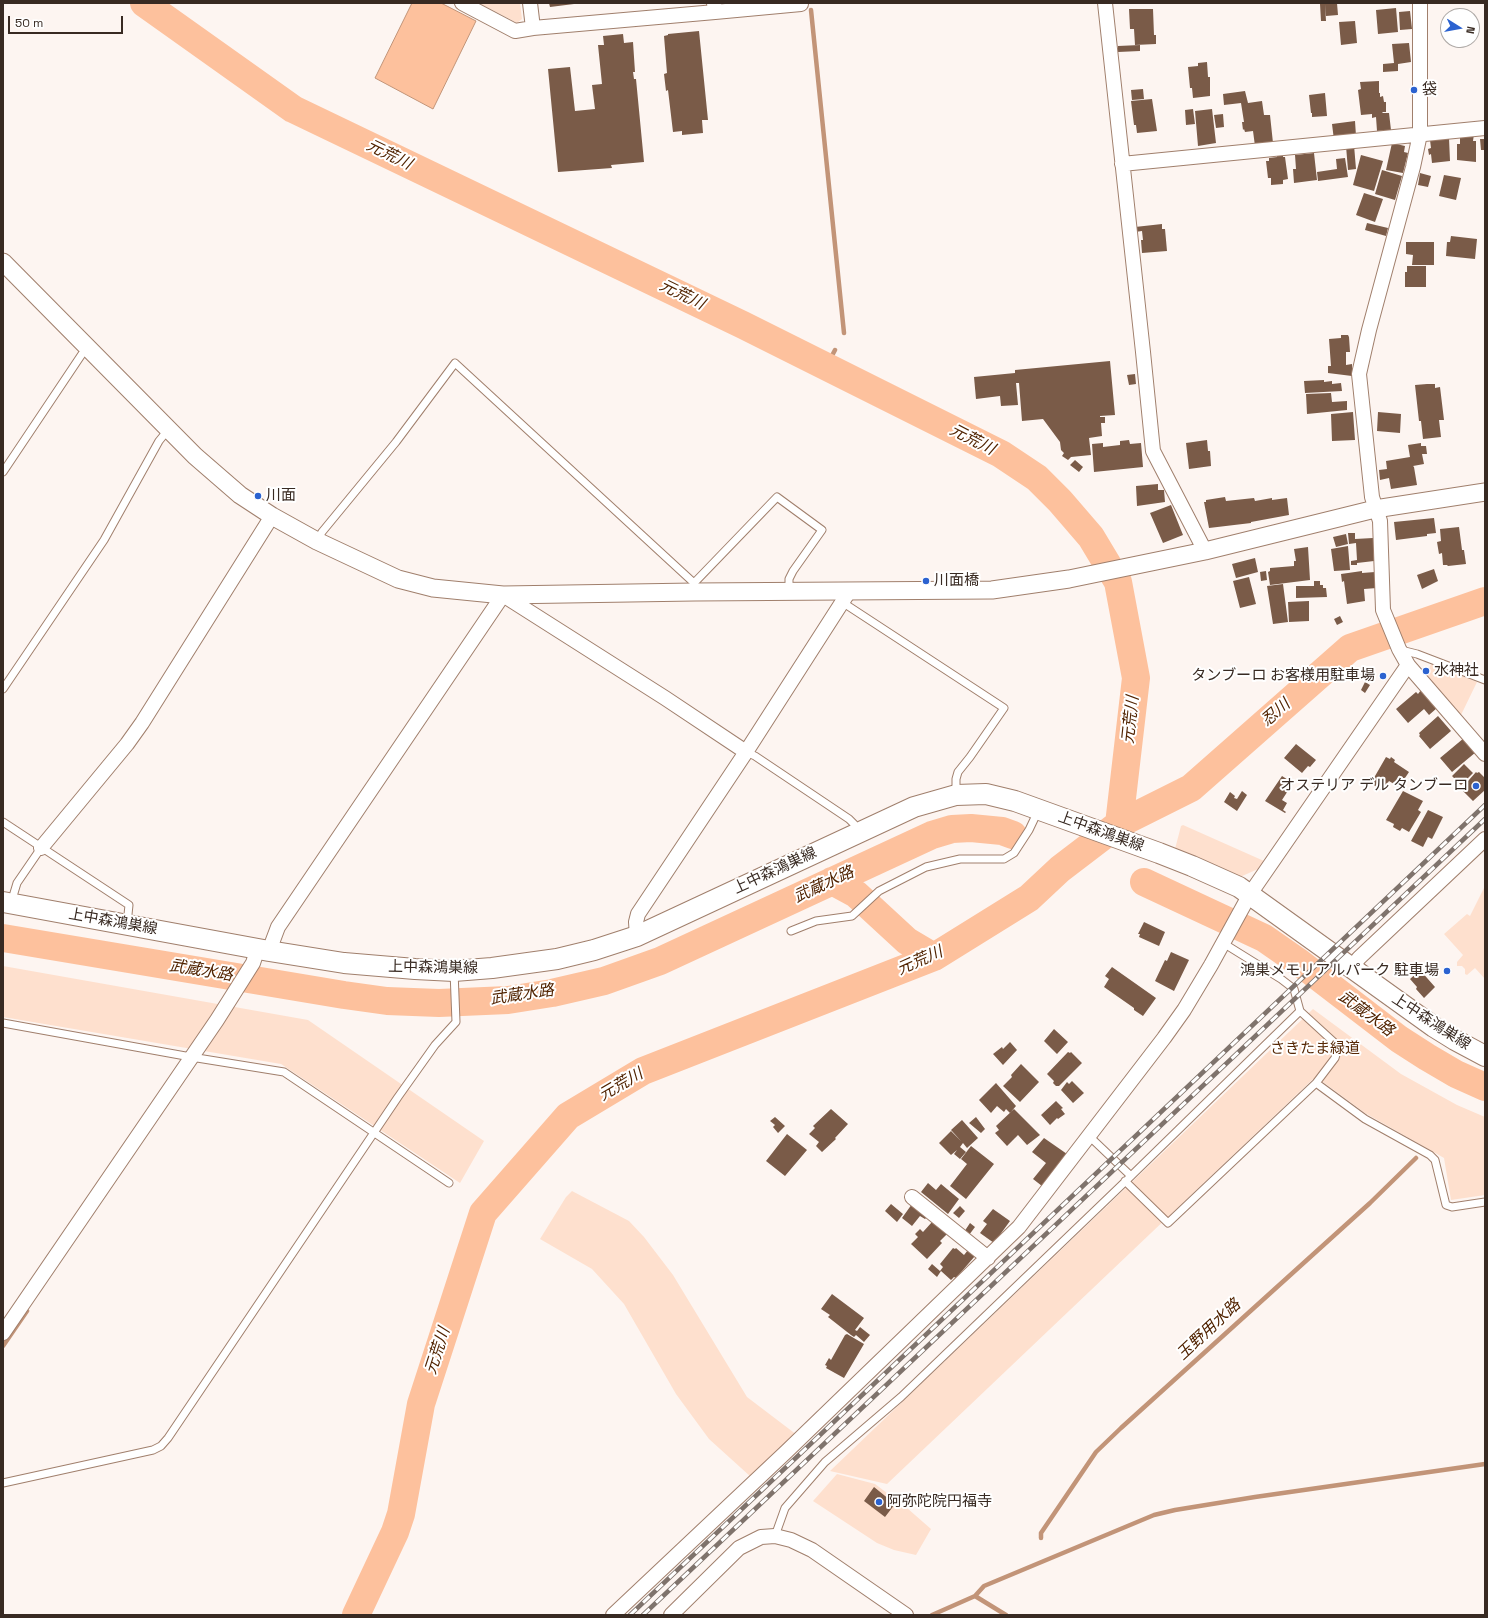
<!DOCTYPE html>
<html>
<head>
<meta charset="utf-8">
<style>
  body { margin:0 }
  #map { position:relative; width:1488px; height:1618px; overflow:hidden; background:#fdf5f1; font-family:"Space Grotesk",sans-serif }
  canvas { display:block }
  .frame { position:absolute; inset:0; border:4px solid #382a22; pointer-events:none }
  .north { position:absolute; left:1440px; top:8px; width:40px; height:40px; box-sizing:border-box; background:#fff; border:1px solid #afaaa7; border-radius:50%; rotate:101deg; font-size:11px; font-weight:700; line-height:16px; text-align:center; color:#382a22 }
  .north::after { content:''; display:block; margin:auto; width:14px; height:18px; background:#2b62d0; clip-path:polygon(50% 0,100% 100%,50% 72%,0 100%) }
  .scale { position:absolute; left:8px; top:16px; width:115px; height:18px; box-sizing:border-box; border:2px solid #382a22; border-top:0; padding-left:5px; font-size:12px; line-height:14px; white-space:nowrap; color:#382a22; -webkit-text-stroke:3px #fff; paint-order:stroke }
</style>
</head>
<body>
<div id="map">
<canvas width="1488" height="1618"></canvas>
<div class="frame"></div>
<div class="north">N</div>
<div class="scale">50 m</div>
</div>
<script>
const g = document.querySelector('canvas').getContext('2d');
g.lineJoin = 'round';
function fillPath(path, color) { g.fillStyle = color; g.fill(path, 'evenodd'); }
const toPath = rows => new Path2D(rows.map(r => 'M' + r).join(''));
function strokePath(path, color, width, dash) { g.strokeStyle = color; g.lineWidth = width; g.lineCap = dash ? 'butt' : 'round'; g.setLineDash(dash || []); g.stroke(path); }
function label(font, color, halo, rows, align = 'center') {
  g.font = font + ' "Space Grotesk","Noto Sans JP",sans-serif'; g.lineWidth = 4; g.setLineDash([]); g.textBaseline = 'middle'; g.strokeStyle = halo; g.fillStyle = color; for (const [text, x, y, turn = 0] of rows) {
    g.save(); g.translate(x, y); g.rotate((+turn || 0) * Math.PI / 180); g.textAlign = isNaN(turn) ? turn : align; if (halo) g.strokeText(text, 0, 0); g.fillText(text, 0, 0); g.restore();
  }
}
fillPath(toPath([
  [479,3,520,3,522,19,517,23],
  [1431,664,1477,682,1461,715,1426,675],
  [1183,825,1264,861,1258,869,1240,877,1203,860,1175,849,1181,826],
  [1485,886,1485,979,1475,968,1467,975,1465,974,1465,969,1462,966,1457,966,1457,962,1463,955,1444,934,1467,914,1470,916],
  [3,966,308,1020,484,1141,460,1183,281,1064,3,1017],
  [1313,1009,1401,1074,1457,1105,1485,1117,1485,1195,1451,1200,1444,1158,1365,1113,1319,1079,1313,1079,887,1484,830,1471],
  [572,1191,629,1221,644,1237,673,1275,747,1397,797,1435,751,1477,709,1439,676,1394,624,1304,592,1269,540,1239,566,1197],
  [837,1474,875,1484,907,1508,931,1529,916,1555,894,1550,877,1543,813,1501]
]), '#fee0ce');
const water = toPath([
  [412,3,441,3,476,21,433,109,375,78,412,3]
]);
fillPath(water, '#fdc19d');
strokePath(water, '#c29478', 1);
strokePath(toPath([
  [811,10,844,333],
  [826,367,835,350],
  [3,1346,27,1311],
  [1041,1538,1041,1533,1096,1452,1121,1428,1370,1203,1416,1158],
  [975,1596,1006,1615],
  [932,1615,975,1596,984,1586,1154,1515,1175,1510,1255,1497,1485,1464]
]), '#c29478', 4.5);
strokePath(toPath([
  [144,3,293,109,743,325,1001,454,1037,478,1060,501,1091,537,1118,582,1136,678,1119,824],
  [832,881,856,894,907,941,934,957],
  [1144,882,1264,938,1300,963,1399,1039,1427,1057,1456,1074,1485,1087],
  [3,938,344,995,387,1001,439,1003,508,1000,552,993,604,981,660,961,932,835,952,829,971,828,1002,831,1013,835],
  [356,1615,395,1532,401,1514,421,1404,483,1213,568,1116,643,1071,934,957,1029,898,1060,869,1119,824,1191,788,1350,648,1485,601]
]), '#fdc19d', 28);
fillPath(toPath([
  [549,3,574,3,574,4,550,7],
  [1337,3,1338,15,1326,16,1325,4],
  [1320,4,1325,4,1326,21,1321,21],
  [1396,8,1398,32,1378,34,1376,10],
  [1129,9,1153,9,1154,35,1156,35,1156,44,1135,45,1134,29,1130,29],
  [1410,11,1412,29,1400,30,1399,12],
  [1355,21,1357,43,1341,45,1339,22],
  [699,31,708,120,702,120,703,133,682,135,682,131,673,132,668,90,666,91,664,74,667,73,664,36,668,35,668,34],
  [623,34,624,43,633,42,635,72,633,72,634,79,636,79,644,162,611,165,612,168,558,172,548,69,570,67,575,111,595,109,592,85,602,84,598,45,604,45,603,36],
  [1409,43,1411,62,1398,64,1398,71,1383,72,1383,64,1394,63,1392,44],
  [1140,45,1140,51,1118,52,1118,46],
  [1207,62,1208,77,1210,77,1210,96,1193,98,1192,88,1190,88,1188,67,1198,66,1198,63],
  [1379,81,1379,93,1380,93,1380,97,1383,96,1384,102,1386,102,1386,112,1382,112,1383,113,1389,113,1391,130,1377,131,1376,117,1372,118,1372,114,1361,115,1358,90,1361,89,1360,82],
  [1143,89,1144,99,1132,100,1131,90],
  [1245,91,1248,103,1262,101,1264,115,1270,115,1273,143,1255,146,1253,131,1245,132,1244,129,1243,130,1242,122,1244,122,1241,103,1224,105,1223,94],
  [1325,93,1327,116,1312,117,1312,113,1311,113,1309,95],
  [1152,99,1157,131,1137,133,1136,125,1134,125,1131,101],
  [1193,109,1195,124,1186,125,1185,110],
  [1212,109,1216,143,1198,146,1195,111],
  [1223,114,1224,127,1216,128,1214,115],
  [1355,121,1356,136,1334,140,1332,124],
  [1467,134,1474,134,1473,141,1476,141,1476,162,1457,160,1457,144,1460,144,1460,136,1467,137],
  [1449,138,1450,161,1432,163,1431,154,1429,155,1428,149,1431,148,1430,140],
  [1480,139,1485,139,1485,150,1481,150],
  [1392,143,1405,146,1404,152,1408,153,1403,173,1386,170],
  [1354,145,1356,169,1348,170,1346,146],
  [1314,153,1317,180,1294,183,1293,169,1296,169,1295,155],
  [1277,154,1283,154,1283,157,1285,157,1288,179,1283,180,1283,184,1271,185,1271,178,1268,178,1266,161,1269,161,1269,158,1277,157],
  [1361,155,1383,161,1374,191,1353,185],
  [1345,158,1348,177,1318,181,1317,172,1337,169,1336,159],
  [1382,170,1402,176,1395,200,1375,194],
  [1420,173,1431,176,1428,187,1418,185],
  [1444,175,1461,178,1456,200,1439,196],
  [1364,193,1383,199,1375,222,1356,215],
  [1367,223,1388,228,1386,236,1365,230],
  [1162,224,1162,229,1165,229,1167,251,1142,253,1141,240,1143,240,1142,231,1135,232,1135,227],
  [1451,236,1477,239,1475,259,1446,256,1447,242,1450,242],
  [1406,242,1434,242,1434,265,1412,265,1413,255,1406,254],
  [1407,266,1426,266,1426,287,1405,287,1405,272,1407,272],
  [1341,335,1348,335,1349,337,1350,352,1346,352,1346,365,1352,364,1352,376,1328,373,1328,366,1331,366,1329,339,1341,338],
  [1110,361,1115,415,1100,416,1100,417,1105,417,1105,423,1101,423,1102,436,1089,438,1091,455,1071,457,1068,460,1062,456,1064,453,1061,450,1060,442,1043,419,1022,421,1019,383,1016,383,1018,405,1001,406,1000,396,976,399,974,377,1015,373,1015,370],
  [1135,374,1136,384,1129,385,1127,375],
  [1324,380,1324,382,1332,381,1332,384,1341,383,1342,391,1305,393,1304,381],
  [1427,384,1435,384,1435,388,1440,387,1444,420,1439,420,1441,437,1423,439,1421,421,1419,421,1415,385],
  [1331,393,1332,402,1347,401,1347,410,1307,414,1306,394],
  [1353,412,1355,440,1332,441,1331,414],
  [1378,412,1401,414,1400,433,1377,431],
  [1129,440,1130,444,1141,443,1143,467,1094,472,1092,444,1103,443,1103,447,1120,445,1120,441],
  [1207,440,1208,451,1210,451,1211,466,1189,469,1186,443],
  [1421,443,1421,446,1426,446,1427,454,1422,454,1424,464,1413,466,1414,467,1417,485,1391,489,1389,478,1380,480,1379,470,1387,469,1386,461,1410,457,1408,445],
  [1075,460,1083,467,1079,472,1070,465],
  [1158,484,1158,490,1164,490,1165,502,1137,506,1136,486],
  [1225,497,1226,501,1254,498,1255,501,1272,498,1272,500,1287,498,1289,515,1251,522,1251,523,1209,528,1204,502,1206,502,1206,500],
  [1171,505,1183,535,1163,543,1150,513],
  [1434,518,1436,533,1427,534,1427,536,1396,540,1394,522],
  [1459,527,1462,550,1464,550,1466,564,1448,566,1447,565,1443,565,1442,553,1439,554,1437,542,1441,541,1440,529],
  [1348,533,1355,533,1355,539,1373,538,1374,561,1357,563,1357,565,1351,565,1351,561,1357,560,1356,543,1349,544],
  [1346,534,1348,544,1336,547,1333,537],
  [1348,546,1350,570,1334,571,1331,549],
  [1308,547,1310,580,1270,585,1268,572,1270,571,1270,568,1294,566,1294,561,1296,561,1294,549],
  [1255,558,1258,572,1236,578,1232,564],
  [1434,569,1438,581,1422,589,1417,575],
  [1266,571,1267,580,1261,581,1260,572],
  [1362,571,1362,573,1375,572,1377,588,1364,589,1365,601,1347,604,1344,581,1342,582,1341,574],
  [1249,577,1256,604,1240,608,1233,581],
  [1314,581,1320,581,1320,585,1323,585,1323,588,1326,588,1327,597,1296,598,1296,586,1314,586],
  [1283,584,1288,622,1273,624,1267,586],
  [1309,601,1309,621,1289,622,1288,602],
  [1340,616,1343,622,1337,625,1334,619],
  [1365,682,1370,685,1365,693,1361,690],
  [1421,690,1437,708,1429,715,1424,709,1408,723,1396,709,1416,692,1418,694],
  [1438,716,1451,731,1430,749,1419,736,1420,735,1419,733],
  [1464,738,1476,752,1452,772,1440,758],
  [1296,744,1316,760,1310,767,1308,766,1302,773,1284,758],
  [1386,757,1390,759,1391,757,1395,760,1394,762,1409,772,1399,787,1389,781,1382,791,1371,783],
  [1464,764,1473,773,1461,785,1452,776],
  [1476,772,1477,773,1479,772,1485,778,1485,790,1473,801,1461,789],
  [1282,776,1293,783,1282,800,1287,803,1283,810,1286,812,1285,813,1265,801],
  [1242,791,1247,795,1237,811,1224,802,1230,792,1235,796,1234,798,1237,799],
  [1403,791,1423,801,1418,810,1421,812,1409,832,1402,828,1400,831,1393,827,1394,824,1386,820],
  [1428,810,1443,817,1432,839,1428,837,1423,847,1411,841],
  [1144,922,1165,932,1159,946,1139,937,1140,934,1138,934],
  [1171,952,1189,960,1174,991,1155,981,1165,960,1167,961],
  [1112,967,1156,998,1143,1016,1134,1010,1134,1008,1104,987,1109,979,1105,976],
  [1420,970,1435,987,1424,998,1416,989,1417,987,1410,979],
  [1054,1029,1068,1042,1057,1054,1044,1041],
  [1010,1042,1017,1050,1003,1065,993,1054,1002,1047,1003,1049],
  [1068,1052,1070,1053,1071,1052,1082,1063,1059,1086,1056,1086,1053,1083,1054,1081,1047,1074],
  [1021,1064,1039,1082,1020,1102,1003,1086,1012,1077,1011,1075],
  [1072,1081,1084,1093,1073,1103,1061,1090,1067,1082,1069,1084],
  [996,1083,1016,1106,1010,1113,1006,1109,1004,1112,997,1106,991,1113,979,1100],
  [1056,1101,1063,1108,1061,1109,1065,1114,1058,1119,1057,1118,1050,1125,1041,1115],
  [831,1109,848,1124,835,1138,836,1139,822,1152,816,1146,819,1142,809,1134,815,1128,813,1126],
  [1014,1109,1040,1135,1027,1145,1018,1135,1007,1146,995,1133,999,1130,996,1126],
  [775,1117,785,1126,778,1133,773,1127,775,1125,770,1121],
  [976,1117,985,1129,981,1133,969,1123],
  [962,1120,978,1138,967,1148,963,1143,960,1147,966,1152,960,1159,954,1154,957,1150,951,1155,939,1143,951,1131,961,1141,951,1130],
  [787,1134,807,1150,785,1176,766,1161],
  [1044,1138,1067,1154,1042,1186,1033,1179,1046,1163,1032,1152],
  [971,1146,994,1164,966,1199,950,1186,967,1164,961,1159],
  [928,1183,936,1190,941,1184,959,1199,948,1214,921,1192],
  [891,1204,903,1214,897,1222,885,1211],
  [912,1204,928,1216,925,1219,920,1216,912,1226,902,1218],
  [960,1206,965,1211,959,1218,953,1213],
  [993,1209,1010,1221,994,1243,980,1233,987,1224,983,1221],
  [932,1222,949,1232,940,1241,942,1243,927,1259,911,1244,918,1237,915,1234,920,1229,923,1232],
  [970,1223,975,1227,969,1235,964,1232],
  [953,1248,955,1249,956,1248,964,1255,968,1250,975,1256,956,1278,954,1277,951,1280,941,1271,937,1277,928,1269,932,1264,940,1271,943,1267,940,1264],
  [832,1294,864,1318,855,1330,857,1331,860,1327,870,1335,864,1342,856,1335,854,1337,851,1335,828,1317,830,1315,821,1309],
  [847,1334,864,1344,844,1378,826,1368,827,1366,825,1365,829,1358,831,1360,845,1335],
  [874,1487,895,1504,885,1517,864,1501]
]), '#7a5b48');
const service = toPath([
  [3,472,82,354,89,349],
  [317,541,322,532,396,442,455,363,694,583],
  [694,587,694,583,777,497,822,530,793,571,789,579,789,591],
  [842,602,1004,708,970,757,958,772,956,779,956,793],
  [1401,650,1417,654,1485,680],
  [3,689,104,540,159,441,168,430],
  [746,752,755,756,849,819,854,824,858,831],
  [3,822,129,905,127,924],
  [11,903,17,883,41,848],
  [791,931,816,921,852,916,879,891,926,867,960,859,1004,859,1014,853,1029,830,1038,811],
  [3,1023,191,1057,284,1072,449,1183],
  [1316,1083,1365,1119,1430,1155,1435,1160,1446,1205,1452,1207,1485,1202],
  [1089,1136,1131,1176],
  [1125,1181,1168,1223,1316,1083,1335,1058,1337,1051,1336,1044,1300,1011,1294,989,1281,979,1223,943],
  [3,1483,153,1450,161,1446,168,1438,398,1097,435,1045,456,1022,454,971],
  [775,1536,785,1508,825,1462,901,1397,1131,1176,1300,1011]
]);
const minor = toPath([
  [462,3,515,31,533,28],
  [530,3,533,28,715,12,714,3],
  [1105,3,1143,352,1153,451,1205,551],
  [1420,3,1420,134,1413,167,1369,330,1359,374,1372,497,1380,521,1383,610,1399,649,1408,665,1485,754],
  [715,12,801,4],
  [1122,164,1485,128],
  [41,848,127,744,142,723,272,516],
  [637,936,636,922,638,914,746,752,850,590],
  [269,951,278,927,503,595,665,698,746,752],
  [1352,967,1359,958,1485,839],
  [912,1197,988,1258],
  [3,1333,217,1020,253,963,258,948],
  [613,1615,787,1451,1019,1227,1164,1038,1184,1010,1211,965,1250,894,1408,665],
  [671,1615,739,1548,761,1537,775,1536,791,1540,812,1550,906,1615]
]);
const tertiary = toPath([
  [3,262,195,456,240,495,272,516,317,541,398,579,433,588,503,595,694,592,992,590,1069,579,1205,551,1375,509,1485,492]
]);
const secondary = toPath([
  [3,902,269,951,344,963,415,969,454,971,492,968,557,959,594,950,637,936,914,807,956,795,986,794,1015,801,1159,853,1192,866,1239,887,1434,1027,1455,1040,1485,1056]
]);
strokePath(service, '#a07f6c', 9);
strokePath(minor, '#a07f6c', 16);
strokePath(tertiary, '#a07f6c', 19);
strokePath(secondary, '#a07f6c', 22);
strokePath(service, '#fff', 7);
strokePath(minor, '#fff', 14);
strokePath(tertiary, '#fff', 17);
strokePath(secondary, '#fff', 20);
const rail = toPath([
  [630,1615,1485,805],
  [643,1615,1485,819]
]);
strokePath(rail, '#7f736c', 4.5);
strokePath(rail, '#fff', 3, [9]);
for (const [x, y, r, color] of [
  [1414,90,4,"#2b62d0"],
  [258,496,4,"#2b62d0"],
  [926,581,4,"#2b62d0"],
  [1426,671,4,"#2b62d0"],
  [1383,676,4,"#2b62d0"],
  [1476,786,4,"#2b62d0"],
  [1447,971,4,"#2b62d0"],
  [879,1502,4,"#2b62d0"]
]) { const dot = new Path2D(); dot.arc(x, y, r, 0, 2 * Math.PI); g.fillStyle = color; g.fill(dot); strokePath(dot, '#fff', 1.5); }
label('15px', '#382a22', '#fff', [
  ["袋",1422,90],
  ["川面",266,496],
  ["川面橋",934,581],
  ["水神社",1434,671],
  ["タンブーロ お客様用駐車場",1375,676,"right"],
  ["オステリア デル タンブーロ",1468,786,"right"],
  ["鴻巣メモリアルパーク 駐車場",1439,971,"right"],
  ["阿弥陀院円福寺",887,1502]
], 'left');
label('15px', '#382a22', '#fff', [
  ["上中森鴻巣線",1101,832,20],
  ["上中森鴻巣線",775,871,-25],
  ["上中森鴻巣線",113,922,10],
  ["上中森鴻巣線",433,968,1],
  ["上中森鴻巣線",1431,1022,33]
]);
label('15px', '#572906', '#fff', [
  ["さきたま緑道",1315,1049]
]);
label('italic 16px', '#512300', '#fff', [
  ["元荒川",389,155,26],
  ["元荒川",682,295,26],
  ["元荒川",972,440,27],
  ["忍川",1276,713,-41],
  ["元荒川",1131,720,-84],
  ["武蔵水路",824,885,-25],
  ["元荒川",920,961,-24],
  ["武蔵水路",201,971,9],
  ["武蔵水路",522,995,-8],
  ["武蔵水路",1366,1014,37],
  ["元荒川",621,1085,-30],
  ["玉野用水路",1209,1330,-43],
  ["元荒川",438,1351,-72]
]);
</script>
</body>
</html>
